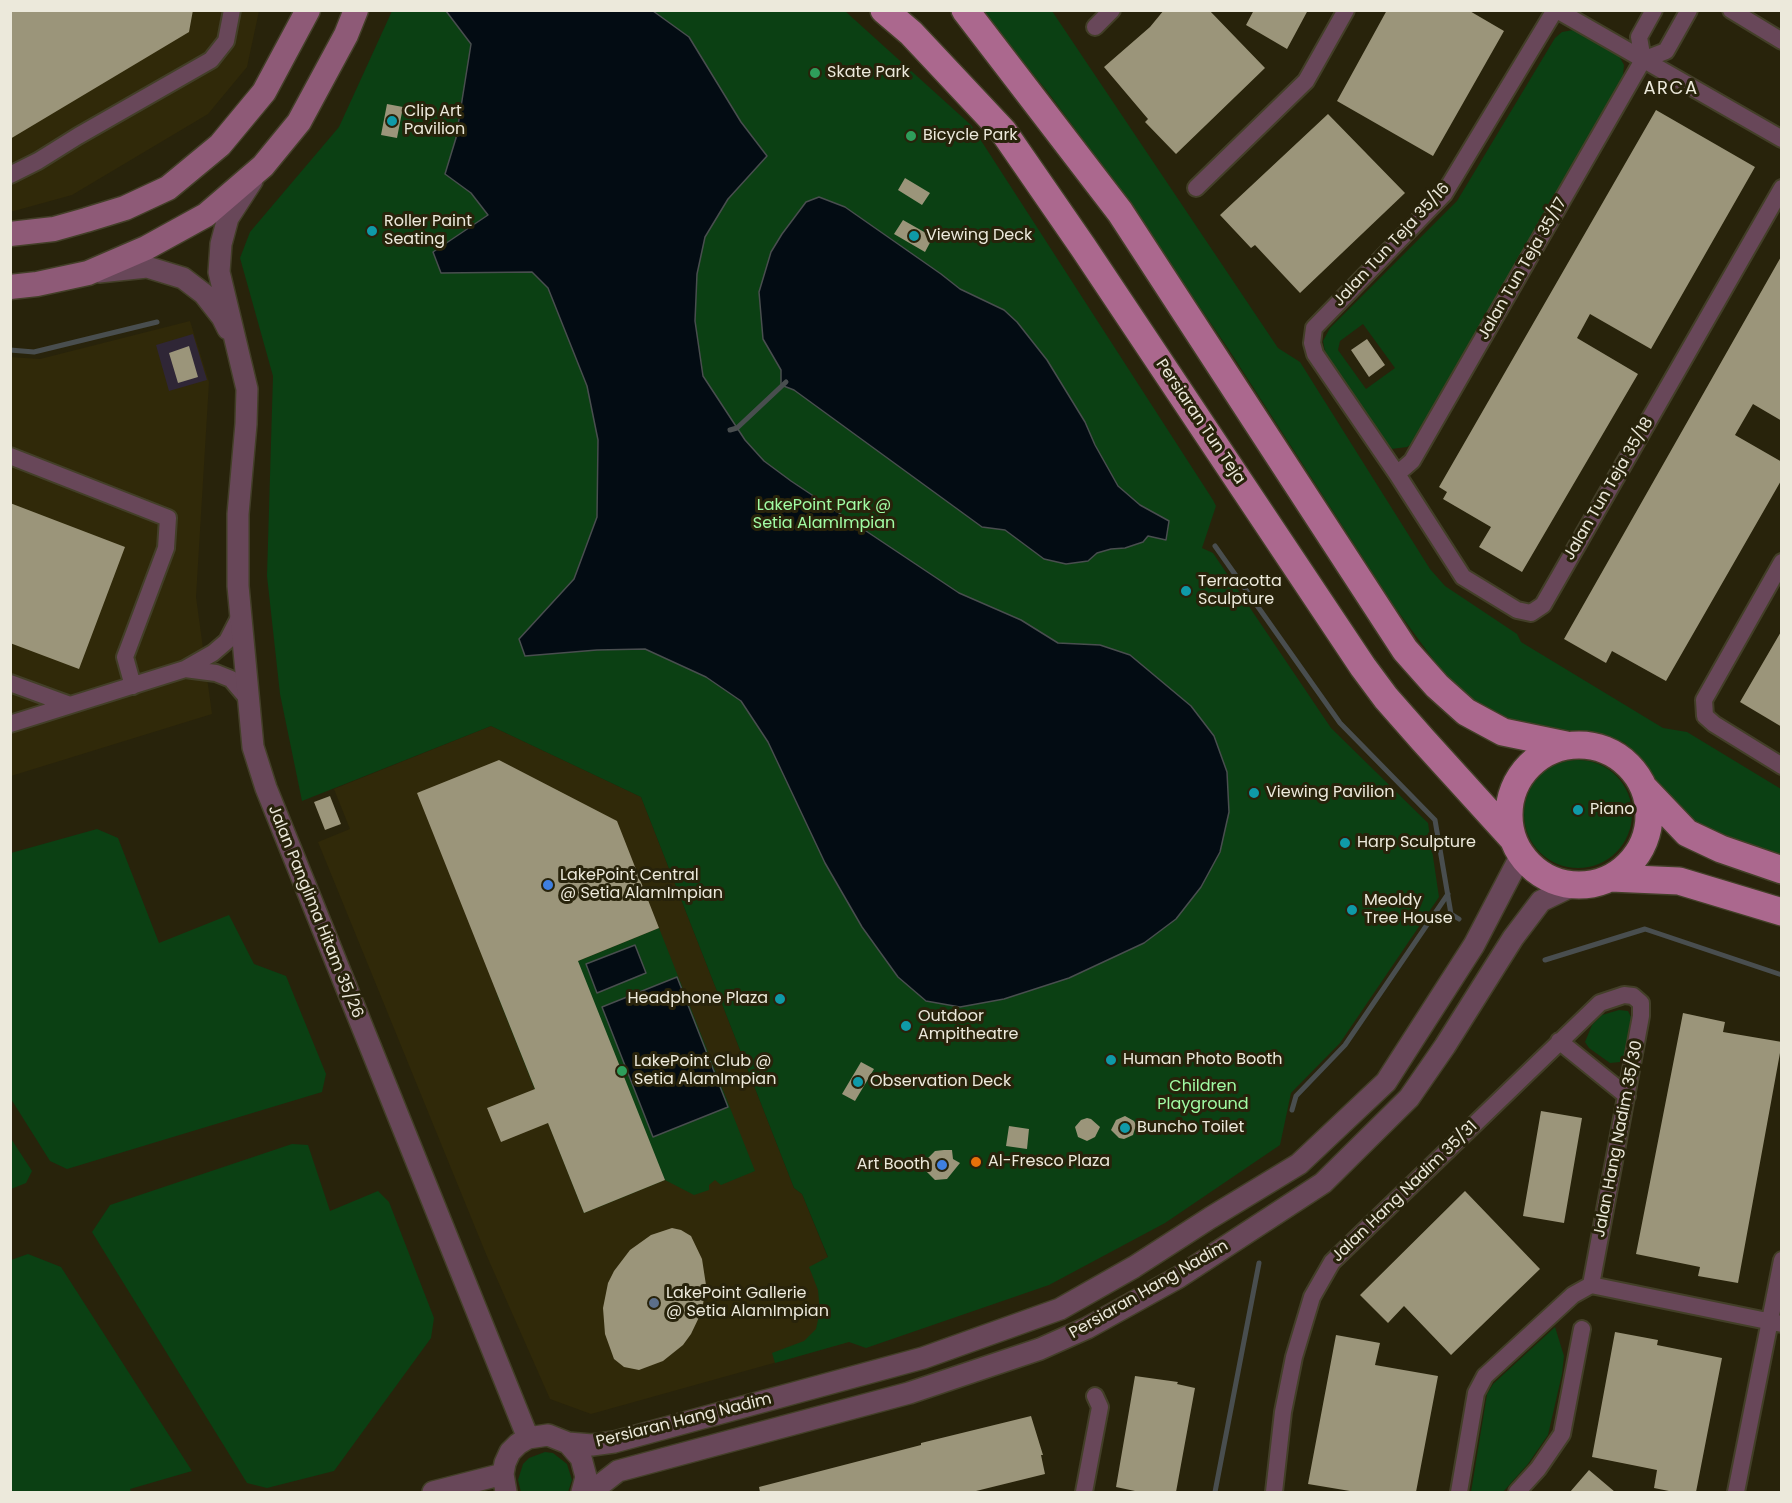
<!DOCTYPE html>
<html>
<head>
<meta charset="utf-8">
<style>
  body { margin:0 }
  #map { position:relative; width:1792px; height:1503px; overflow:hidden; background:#28230b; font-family:Poppins,sans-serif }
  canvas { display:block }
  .frame { position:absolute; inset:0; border:12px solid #ece9db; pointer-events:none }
</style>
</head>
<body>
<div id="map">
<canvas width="1792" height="1503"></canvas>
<div class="frame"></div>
</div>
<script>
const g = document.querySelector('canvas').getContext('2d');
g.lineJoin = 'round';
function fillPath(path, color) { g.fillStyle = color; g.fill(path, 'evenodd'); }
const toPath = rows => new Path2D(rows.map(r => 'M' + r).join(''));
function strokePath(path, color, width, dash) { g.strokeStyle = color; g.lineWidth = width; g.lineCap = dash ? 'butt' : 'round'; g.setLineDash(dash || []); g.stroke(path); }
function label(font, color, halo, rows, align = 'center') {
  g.font = font + ' Poppins,sans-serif'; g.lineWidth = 6; g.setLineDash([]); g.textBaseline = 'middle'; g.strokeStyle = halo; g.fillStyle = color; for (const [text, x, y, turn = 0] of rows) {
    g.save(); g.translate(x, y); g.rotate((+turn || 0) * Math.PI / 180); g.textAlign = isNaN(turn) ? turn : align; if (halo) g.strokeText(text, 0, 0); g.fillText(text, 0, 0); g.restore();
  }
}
fillPath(toPath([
  [10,11,259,11,247,67,208,114,72,195,14,211,10,211],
  [190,321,209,382,196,597,212,714,11,776,10,357,40,359],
  [491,726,641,797,794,1188,802,1194,828,1258,821,1260,849,1342,591,1414,550,1399,486,1254,318,842,350,829,334,789]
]), '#302909');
fillPath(toPath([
  [193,334,207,380,169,391,156,345]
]), '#2f2636');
fillPath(toPath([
  [392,11,845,11,971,125,1213,500,1216,506,1202,548,1213,553,1331,728,1428,823,1439,897,1340,1043,1291,1093,1280,1145,1165,1223,1049,1285,866,1348,849,1342,775,1363,772,1353,804,1341,816,1329,820,1311,818,1290,809,1267,828,1257,802,1194,794,1188,641,797,491,726,302,801,280,694,267,576,273,376,240,258,250,232,339,127],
  [981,11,1052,11,1278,348,1300,362,1430,569,1445,586,1517,634,1521,642,1663,728,1687,732,1781,789,1781,860,1708,831,1671,806,1637,755,1625,743,1605,735,1549,730,1515,722,1460,692,1441,670,1394,606,1229,350,1113,180,1047,91],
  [1573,30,1618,54,1624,65,1623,76,1416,441,1407,447,1391,449,1381,439,1325,352,1323,341,1330,328,1457,201,1555,38,1562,32],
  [1363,324,1395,368,1366,389,1338,350,1340,341],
  '1524 814a54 54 0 1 1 108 0a54 54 0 1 1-108 0Z',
  [97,829,118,838,159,943,229,915,254,964,286,976,326,1074,322,1092,67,1169,50,1161,11,1099,11,853],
  [659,928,755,1171,721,1185,715,1180,709,1185,709,1190,694,1195,665,1180,584,1213,497,994],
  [1619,1010,1628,1011,1631,1017,1624,1055,1620,1062,1610,1063,1589,1048,1585,1042,1592,1025,1602,1015],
  [10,1137,32,1171,26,1183,11,1189],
  [292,1144,308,1145,330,1211,378,1191,389,1202,434,1318,431,1338,334,1471,267,1488,247,1483,92,1232,110,1205],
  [28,1254,61,1267,192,1471,130,1489,131,1492,11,1492,11,1260],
  [1555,1327,1564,1356,1562,1374,1548,1435,1528,1464,1503,1492,1471,1492,1487,1394,1493,1384],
  [545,1452,553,1453,567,1464,572,1480,568,1492,521,1492,518,1480,523,1464,529,1458]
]), '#0b4013');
const water = toPath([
  [446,11,653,11,689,37,741,122,767,156,728,199,705,237,697,274,695,321,703,376,745,440,764,461,791,481,959,593,1021,620,1058,643,1100,645,1130,655,1191,706,1214,736,1227,772,1229,812,1220,852,1201,887,1176,919,1144,943,1069,978,1004,999,960,1007,926,1001,898,977,862,927,825,863,768,742,741,701,706,677,645,649,597,650,525,656,519,639,574,579,597,517,598,440,587,386,548,288,532,272,441,273,433,252,488,215,471,193,445,174,456,138,471,44,446,11],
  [819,197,845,207,941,274,960,289,1004,310,1017,322,1047,360,1085,422,1095,445,1118,486,1140,505,1169,521,1166,540,1148,536,1143,542,1125,548,1111,549,1097,553,1088,561,1066,564,1044,559,1005,530,982,527,794,390,781,385,781,370,763,339,759,292,771,252,782,234,806,202,819,197],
  [635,945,646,973,597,993,586,964,635,945],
  [677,977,728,1107,653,1137,602,1007,677,977]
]);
fillPath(water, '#030c13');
strokePath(water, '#494e4f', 1.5);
strokePath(toPath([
  [10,350,34,352,157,322],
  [730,430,737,428,786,382],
  [1215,546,1340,723,1435,820,1451,914,1459,919],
  [1545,960,1645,929,1782,975],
  [1292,1110,1296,1096,1345,1045,1448,894],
  [1215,1492,1259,1263]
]), '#494e4f', 5);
fillPath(toPath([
  [10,10,193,10,189,32,10,139],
  [1164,10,1209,10,1265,68,1176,154,1145,122,1148,119,1104,67,1150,27],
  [1254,10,1308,10,1287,49,1246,25],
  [1387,10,1468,10,1504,31,1433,156,1337,101],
  [387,104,403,107,397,138,381,135],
  [1656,110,1755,167,1651,349,1590,314,1577,338,1638,374,1522,572,1479,547,1491,527,1443,499,1447,492,1439,487],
  [1328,114,1405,193,1300,293,1255,245,1251,248,1220,215],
  [905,178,930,193,922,205,898,190],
  [903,220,933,237,925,252,894,234],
  [1782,255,1782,421,1753,404,1735,435,1782,462,1782,479,1666,681,1612,651,1606,663,1564,639],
  [1367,339,1385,365,1369,377,1351,350],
  [189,346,198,377,178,383,169,353],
  [10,503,125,547,79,669,10,643],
  [1782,630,1782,727,1740,702],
  [499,760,617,821,659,928,578,961,665,1180,584,1213,548,1123,501,1142,487,1108,535,1089,417,793],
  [330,796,341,824,325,830,314,802],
  [1683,1013,1725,1022,1723,1032,1782,1042,1738,1283,1698,1276,1700,1267,1636,1254],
  [861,1062,874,1069,855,1101,842,1094],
  [1541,1111,1582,1118,1564,1223,1523,1216],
  [1125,1116,1134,1121,1136,1125,1133,1135,1124,1139,1119,1138,1111,1130,1116,1120],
  [1087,1118,1091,1119,1100,1127,1095,1137,1087,1141,1078,1137,1075,1127,1081,1120],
  [1009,1126,1029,1129,1027,1149,1006,1146],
  [944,1150,952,1150,953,1159,960,1163,947,1179,935,1180,926,1171,926,1160,935,1151],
  [1465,1191,1540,1269,1451,1355,1404,1306,1388,1323,1360,1295],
  [672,1228,681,1230,691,1236,702,1259,706,1285,702,1311,691,1334,683,1345,663,1361,639,1370,624,1367,614,1359,605,1334,603,1308,608,1283,614,1271,630,1250,651,1235],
  [1615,1332,1658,1340,1657,1345,1722,1358,1696,1492,1674,1492,1654,1488,1657,1470,1592,1457],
  [1336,1335,1380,1343,1375,1365,1438,1376,1416,1492,1356,1492,1308,1484],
  [1135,1376,1178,1382,1177,1384,1195,1388,1176,1492,1135,1492,1135,1491,1116,1487],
  [1031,1416,1043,1455,1041,1455,1045,1474,972,1492,760,1492,759,1487,921,1445,921,1443],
  [1589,1470,1615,1492,1570,1492]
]), '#9b957a');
const minor = toPath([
  [1555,10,1444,194,1314,328,1312,343,1315,354,1397,474,1463,577,1517,610,1531,613,1543,605,1782,188],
  [1557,10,1782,139],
  [1731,10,1782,41],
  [1095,27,1112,10],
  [1643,60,1666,51,1689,10],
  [10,175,38,161,78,136,211,60,226,41,232,10],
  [1196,188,1306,81,1346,10],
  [10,456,168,518,166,548,125,657,133,686],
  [1397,474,1412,461,1643,60,1639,37,1654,10],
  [1782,562,1704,700,1705,716,1714,724,1782,766],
  [185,669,216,673,231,679,248,699],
  [10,683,70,705],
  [10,724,185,669,213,653,227,641,240,616],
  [1559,1041,1627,1096],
  [1084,1492,1100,1407,1095,1396],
  [1274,1492,1283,1412,1294,1357,1312,1297,1332,1262,1600,1003,1624,995,1633,996,1641,1003,1641,1016,1591,1285],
  [1459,1492,1476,1393,1485,1376,1573,1295,1591,1285,1782,1324],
  [1517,1492,1538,1469,1562,1434,1582,1329],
  [1736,1492,1782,1260]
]);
const tertiary = toPath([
  [252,181,228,218,221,244,219,272,247,389,246,424,238,514,238,586,253,747,266,788,528,1438],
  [99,272,147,267,183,278,204,294,222,317,228,329],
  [568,1443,592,1445,614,1442,923,1358,1060,1309,1134,1267,1210,1218,1299,1164,1386,1082,1474,945,1521,855],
  [433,1492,503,1474],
  [506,1492,503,1474,505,1463,510,1452,518,1444,528,1438,548,1435,568,1443,581,1458,586,1477,582,1492],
  [591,1492,618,1471,909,1393,1040,1349,1087,1328,1179,1277,1323,1183,1409,1098,1445,1046,1513,938,1541,901,1572,886]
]);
const secondary = toPath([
  [10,234,54,229,86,220,125,208,168,188,220,145,264,92,308,10],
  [10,287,37,284,88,273,146,248,206,215,263,166,299,122,346,35,356,10]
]);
const primary = toPath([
  [884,10,911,33,1003,131,1083,247,1363,667,1386,698,1423,740,1512,838],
  [965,10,1120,212,1405,650,1437,686,1466,712,1503,732,1566,745],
  '1509 815a70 70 0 1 1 140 0a70 70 0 1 1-140 0Z',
  [1645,789,1687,833,1721,849,1782,870],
  [1611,878,1679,881,1782,912]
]);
strokePath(minor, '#433f28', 20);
strokePath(tertiary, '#433f28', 24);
strokePath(secondary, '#433f28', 27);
strokePath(primary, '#433f28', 30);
strokePath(minor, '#684759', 16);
strokePath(tertiary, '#684759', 21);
strokePath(secondary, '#8e5a77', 24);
strokePath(primary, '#ab688e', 27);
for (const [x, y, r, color] of [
  [815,73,6,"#2e9e5b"],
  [392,121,6,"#0f9aa8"],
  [911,136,6,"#2e9e5b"],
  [372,231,6,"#0f9aa8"],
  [914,236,6,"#0f9aa8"],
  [1186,591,6,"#0f9aa8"],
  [1254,793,6,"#0f9aa8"],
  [1578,810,6,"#0f9aa8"],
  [1345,843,6,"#0f9aa8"],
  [548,885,6,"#3f7fe0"],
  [1352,910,6,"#0f9aa8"],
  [780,999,6,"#0f9aa8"],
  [906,1026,6,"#0f9aa8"],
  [1111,1060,6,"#0f9aa8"],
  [622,1071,6,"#2e9e5b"],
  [858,1082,6,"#0f9aa8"],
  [1125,1128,6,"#0f9aa8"],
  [976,1162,6,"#e8710a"],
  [942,1165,6,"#3f7fe0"],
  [654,1303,6,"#5c6f8a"]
]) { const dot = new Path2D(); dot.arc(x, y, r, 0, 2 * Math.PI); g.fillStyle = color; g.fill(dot); strokePath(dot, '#28230b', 2); }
label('16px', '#ece9db', '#28230b', [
  ["Skate Park",827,73],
  ["Clip Art",404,112],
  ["Pavilion",404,130],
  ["Bicycle Park",923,136],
  ["Roller Paint",384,222],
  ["Seating",384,240],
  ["Viewing Deck",926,236],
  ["Terracotta",1198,582],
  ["Sculpture",1198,600],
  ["Viewing Pavilion",1266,793],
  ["Piano",1590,810],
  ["Harp Sculpture",1357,843],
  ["LakePoint Central",560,876],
  ["@ Setia AlamImpian",560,894],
  ["Meoldy",1364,901],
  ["Tree House",1364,919],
  ["Headphone Plaza",768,999,"right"],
  ["Outdoor",918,1017],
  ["Ampitheatre",918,1035],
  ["Human Photo Booth",1123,1060],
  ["LakePoint Club @",634,1062],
  ["Setia AlamImpian",634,1080],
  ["Observation Deck",870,1082],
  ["Buncho Toilet",1137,1128],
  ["Al-Fresco Plaza",988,1162],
  ["Art Booth",930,1165,"right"],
  ["LakePoint Gallerie",666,1294],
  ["@ Setia AlamImpian",666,1312]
], 'left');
label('16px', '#ece9db', '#28230b', [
  ["Jalan Tun Teja 35/16",1392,245,-47],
  ["Jalan Tun Teja 35/17",1523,269,-60],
  ["Persiaran Tun Teja",1200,422,56],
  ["Jalan Tun Teja 35/18",1609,489,-60],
  ["Jalan Panglima Hitam 35/26",315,912,68],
  ["Jalan Hang Nadim 35/30",1619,1139,-79],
  ["Jalan Hang Nadim 35/31",1405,1192,-44],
  ["Persiaran Hang Nadim",1149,1290,-30],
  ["Persiaran Hang Nadim",684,1421,-14]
]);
label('16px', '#a1fca4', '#28230b', [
  ["LakePoint Park @",824,506],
  ["Setia AlamImpian",824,524],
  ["Children",1203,1087],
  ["Playground",1203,1105]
]);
g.letterSpacing = '1.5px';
label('18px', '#ece9db', '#28230b', [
  ["ARCA",1671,89]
]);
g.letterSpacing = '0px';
</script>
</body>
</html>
